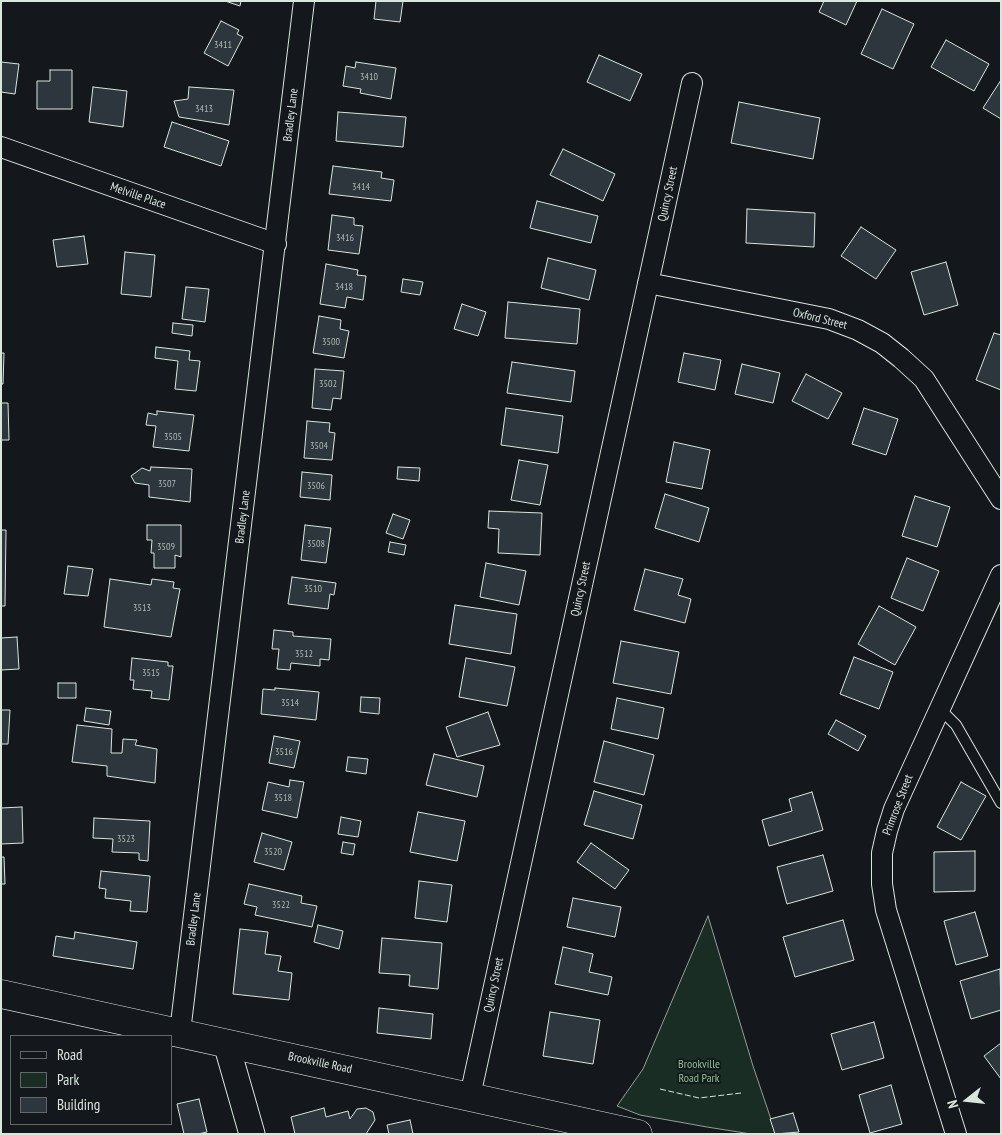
<!DOCTYPE html>
<html>
<head>
<meta charset="utf-8">
<style>
  body { margin:0 }
  #map { position:relative; width:1002px; height:1135px; overflow:hidden; background:#14181c; font-family:"PT Sans Narrow",sans-serif }
  canvas { display:block }
  .frame { position:absolute; inset:0; border:2px solid #d8e6dc; pointer-events:none }
  .legend { position:absolute; left:10px; top:1035px; width:162px; height:90px; box-sizing:border-box; background:#14181c; border:1px solid #626a69; margin:0; padding:6px 9px; list-style:none; font-size:15px; color:#d8e6dc }
  .legend li { display:flex; align-items:center; gap:10px; height:25px }
  .legend b { width:25px; border:1px solid #626a69 }
  .north { position:absolute; left:942px; top:1075px; width:50px; height:50px; -webkit-text-stroke:4px #14181c; paint-order:stroke; rotate:254deg; font-size:14px; font-weight:700; line-height:20px; text-align:center; color:#d8e6dc }
  .north::after { content:''; display:block; margin:auto; width:18px; height:22px; background:#d8e6dc; clip-path:polygon(50% 0,100% 100%,50% 72%,0 100%) }
</style>
</head>
<body>
<div id="map">
<canvas width="1002" height="1135"></canvas>
<div class="frame"></div>
<ul class="legend">
<li><b style="height:6px;background:#14181c"></b>Road</li>
<li><b style="height:14px;background:#1a2d24"></b>Park</li>
<li><b style="height:14px;background:#2c363c"></b>Building</li>
</ul>
<div class="north">N</div>
</div>
<script>
const g = document.querySelector('canvas').getContext('2d');
g.lineJoin = 'round';
function fillPath(path, color) { g.fillStyle = color; g.fill(path, 'evenodd'); }
const toPath = rows => new Path2D(rows.map(r => 'M' + r).join(''));
function strokePath(path, color, width, dash) { g.strokeStyle = color; g.lineWidth = width; g.lineCap = dash ? 'butt' : 'round'; g.setLineDash(dash || []); g.stroke(path); }
function label(font, color, halo, rows, align = 'center') {
  g.font = font + ' "PT Sans Narrow",sans-serif'; g.lineWidth = 4; g.setLineDash([]); g.textBaseline = 'middle'; g.strokeStyle = halo; g.fillStyle = color; for (const [text, x, y, turn = 0] of rows) {
    g.save(); g.translate(x, y); g.rotate((+turn || 0) * Math.PI / 180); g.textAlign = isNaN(turn) ? turn : align; if (halo) g.strokeText(text, 0, 0); g.fillText(text, 0, 0); g.restore();
  }
}
const green = toPath([
  [708,916,753,1066,776,1134,751,1134,707,1127,640,1115,617,1106,643,1069,708,916]
]);
fillPath(green, '#1a2d24');
strokePath(green, '#939e99', 1);
const building = toPath([
  [225,1,241,1,240,6,225,1],
  [376,1,403,1,400,22,374,19,376,1],
  [824,1,857,1,846,25,819,12,824,1],
  [882,9,914,24,893,69,861,54,882,9],
  [221,21,239,30,237,34,243,37,228,66,204,53,221,21],
  [946,40,989,64,974,91,931,67,946,40],
  [599,55,642,74,630,101,587,82,599,55],
  [1,62,19,64,15,94,1,92,1,62],
  [356,62,396,68,391,99,360,93,361,89,343,86,346,66,355,68,356,62],
  [50,70,72,70,72,109,37,109,37,81,50,81,50,70],
  [1001,80,1001,119,983,108,1001,80],
  [93,87,127,91,123,127,89,122,93,87],
  [189,87,234,90,229,125,179,117,174,101,188,99,189,87],
  [739,102,820,118,813,159,731,143,739,102],
  [338,112,406,117,403,147,336,141,338,112],
  [172,122,229,141,221,166,164,147,172,122],
  [563,149,615,174,603,201,550,175,563,149],
  [333,166,382,172,381,178,394,180,391,201,329,194,333,166],
  [537,201,598,216,591,243,530,228,537,201],
  [747,209,815,213,814,247,746,243,747,209],
  [332,215,354,218,354,225,363,226,359,254,328,250,332,215],
  [861,227,896,250,876,279,841,256,861,227],
  [84,236,88,264,57,267,53,240,84,236],
  [125,252,155,255,151,297,121,294,125,252],
  [548,258,596,270,589,300,541,288,548,258],
  [946,262,958,305,924,315,911,272,946,262],
  [326,264,358,270,357,275,366,276,363,300,347,297,345,308,320,304,326,264],
  [403,279,423,282,420,295,401,292,403,279],
  [186,287,209,289,205,322,182,319,186,287],
  [508,302,580,309,577,344,505,338,508,302],
  [462,304,486,312,478,336,454,329,462,304],
  [319,316,341,320,340,329,349,331,344,358,313,353,319,316],
  [173,323,193,325,192,336,172,333,173,323],
  [994,333,1001,335,1001,390,976,380,994,333],
  [156,347,190,351,189,360,200,361,196,391,175,389,178,361,155,358,156,347],
  [1,353,4,353,3,384,1,384,1,353],
  [684,353,721,360,715,390,678,382,684,353],
  [512,362,575,371,571,402,507,393,512,362],
  [742,364,780,373,773,403,735,394,742,364],
  [315,369,344,371,341,399,333,398,331,410,312,408,315,369],
  [806,374,842,393,828,419,792,401,806,374],
  [1,403,8,403,9,440,1,440,1,403],
  [506,408,563,416,558,453,501,445,506,408],
  [864,408,898,419,886,455,852,444,864,408],
  [157,411,194,415,189,451,153,447,156,426,146,425,148,413,157,415,157,411],
  [307,421,330,423,329,432,335,433,332,460,304,458,307,421],
  [674,442,710,450,702,489,666,482,674,442],
  [519,460,548,465,540,505,511,500,519,460],
  [151,467,192,469,190,502,149,497,149,485,135,483,131,476,142,468,150,471,151,467],
  [398,467,420,468,419,481,397,479,398,467],
  [302,472,332,475,330,500,300,497,302,472],
  [665,494,709,508,699,542,655,528,665,494],
  [915,496,950,507,937,547,902,536,915,496],
  [489,511,542,513,540,555,498,553,499,529,488,528,489,511],
  [393,514,410,520,403,539,386,533,393,514],
  [147,525,181,525,181,557,175,555,175,568,154,568,154,553,151,553,152,540,147,540,147,525],
  [305,525,331,528,326,563,301,560,305,525],
  [1,530,6,530,5,606,1,606,1,530],
  [390,542,406,545,404,555,388,552,390,542],
  [907,558,939,571,923,611,891,598,907,558],
  [486,563,526,571,519,605,480,597,486,563],
  [68,566,93,569,88,596,64,594,68,566],
  [645,569,683,579,678,595,691,599,685,623,634,610,645,569],
  [292,577,336,583,334,595,330,594,328,609,288,604,292,577],
  [110,579,151,585,152,579,174,582,173,588,180,589,171,637,104,627,110,579],
  [455,605,517,614,511,654,449,644,455,605],
  [879,606,916,627,895,665,858,644,879,606],
  [274,630,293,632,293,636,331,639,329,660,320,659,320,666,291,663,290,670,277,669,279,649,272,649,274,630],
  [17,637,19,669,1,670,1,638,17,637],
  [621,641,679,652,671,694,613,683,621,641],
  [854,657,893,672,879,709,840,694,854,657],
  [132,658,168,662,168,666,173,666,169,700,151,698,152,691,133,689,134,680,130,680,132,658],
  [466,658,515,667,507,706,459,697,466,658],
  [58,683,76,683,76,698,58,698,58,683],
  [275,688,319,692,316,720,261,714,263,689,275,690,275,688],
  [361,697,380,698,379,714,360,712,361,697],
  [617,698,664,708,658,739,611,729,617,698],
  [86,708,111,711,109,725,84,721,86,708],
  [1,710,10,710,8,744,1,744,1,710],
  [488,712,500,745,457,757,446,727,488,712],
  [836,720,866,736,858,751,828,734,836,720],
  [77,725,112,729,111,753,122,753,123,739,137,740,135,745,157,749,155,783,107,776,107,766,72,762,77,725],
  [274,736,300,741,294,768,269,763,274,736],
  [604,741,654,755,644,795,594,782,604,741],
  [434,754,484,766,477,797,426,785,434,754],
  [348,757,368,759,366,774,346,771,348,757],
  [290,780,304,782,297,818,262,810,268,782,289,787,290,780],
  [961,782,986,796,961,840,937,827,961,782],
  [594,791,642,805,633,839,584,825,594,791],
  [812,792,823,830,769,846,762,820,792,811,789,799,812,792],
  [22,807,23,843,1,844,1,808,22,807],
  [418,812,465,821,457,861,410,852,418,812],
  [341,817,361,821,358,837,338,834,341,817],
  [94,818,150,821,148,861,139,860,139,853,112,852,113,839,93,838,94,818],
  [262,833,292,842,284,870,254,862,262,833],
  [343,842,355,844,353,855,341,853,343,842],
  [591,843,629,870,615,889,577,862,591,843],
  [975,851,975,891,934,892,934,852,975,851],
  [823,855,833,891,787,904,777,867,823,855],
  [1,857,4,857,5,884,1,884,1,857],
  [101,871,150,876,147,912,130,911,131,901,105,898,106,889,99,888,101,871],
  [419,881,452,885,447,922,415,918,419,881],
  [249,884,302,896,301,903,317,906,312,927,255,915,257,907,244,904,249,884],
  [573,898,621,907,615,937,567,927,573,898],
  [975,912,988,956,956,965,944,921,975,912],
  [843,920,854,960,795,977,783,937,843,920],
  [318,925,343,931,339,949,314,942,318,925],
  [240,929,268,932,265,954,281,956,278,971,292,973,289,1000,233,994,240,929],
  [75,932,137,942,133,969,53,956,56,936,74,939,75,932],
  [382,938,442,943,438,989,409,986,410,975,379,973,382,938],
  [563,947,593,954,589,972,612,977,608,995,555,984,563,947],
  [1000,969,1001,1010,971,1019,960,981,1000,969],
  [379,1008,433,1014,431,1039,377,1033,379,1008],
  [550,1012,600,1020,593,1064,543,1056,550,1012],
  [874,1022,884,1058,842,1070,831,1034,874,1022],
  [1001,1043,1001,1079,984,1056,1001,1043],
  [891,1085,902,1124,870,1133,859,1095,891,1085],
  [199,1099,207,1132,198,1134,184,1134,177,1104,199,1099],
  [324,1108,326,1117,348,1111,350,1119,357,1109,366,1108,373,1112,375,1120,366,1134,295,1134,291,1117,324,1108],
  [793,1113,799,1132,775,1134,770,1119,793,1113],
  [410,1120,413,1134,389,1134,387,1125,410,1120]
]);
fillPath(building, '#2c363c');
strokePath(building, '#d8e6dc', 1);
const service = toPath([
  [940,709,956,725,1001,803]
]);
const minor = toPath([
  [1,147,276,244],
  [648,283,829,319,858,330,882,343,901,358,924,379,1001,499],
  [180,1032,304,1],
  [470,1096,692,83],
  [956,1134,886,910,882,884,882,853,887,831,894,809,1001,575]
]);
const tertiary = toPath([
  [226,1043,252,1134]
]);
const secondary = toPath([
  [1,994,638,1134]
]);
strokePath(service, '#d8e6dc', 12);
strokePath(minor, '#d8e6dc', 22);
strokePath(tertiary, '#d8e6dc', 27);
strokePath(secondary, '#d8e6dc', 29);
strokePath(service, '#14181c', 10);
strokePath(minor, '#14181c', 20);
strokePath(tertiary, '#14181c', 25);
strokePath(secondary, '#14181c', 28);
strokePath(toPath([
  [660,1089,699,1098,741,1093]
]), '#d8e6dc', 1, [6, 2.5]);
label('10px', '#adbab4', null, [
  ["3411",223,45],
  ["3410",369,77],
  ["3413",204,109],
  ["3414",361,187],
  ["3416",345,238],
  ["3418",344,287],
  ["3500",331,342],
  ["3502",328,384],
  ["3505",173,437],
  ["3504",319,446],
  ["3507",167,484],
  ["3506",316,486],
  ["3508",316,544],
  ["3509",166,547],
  ["3510",313,589],
  ["3513",142,608],
  ["3512",304,654],
  ["3515",151,673],
  ["3514",290,703],
  ["3516",284,752],
  ["3518",283,798],
  ["3523",126,839],
  ["3520",273,852],
  ["3522",281,905]
]);
label('12px', '#d8e6dc', '#14181c', [
  ["Bradley Lane",291,115,-83],
  ["Quincy Street",668,194,-78],
  ["Melville Place",138,196,19],
  ["Oxford Street",820,319,14],
  ["Bradley Lane",243,517,-83],
  ["Quincy Street",581,589,-78],
  ["Primrose Street",898,805,-69],
  ["Bradley Lane",194,919,-83],
  ["Quincy Street",494,985,-78],
  ["Brookville Road",320,1063,12]
]);
label('12px', '#8ac095', '#14181c', [
  ["Brookville",699,1065],
  ["Road Park",699,1079]
]);
</script>
</body>
</html>
